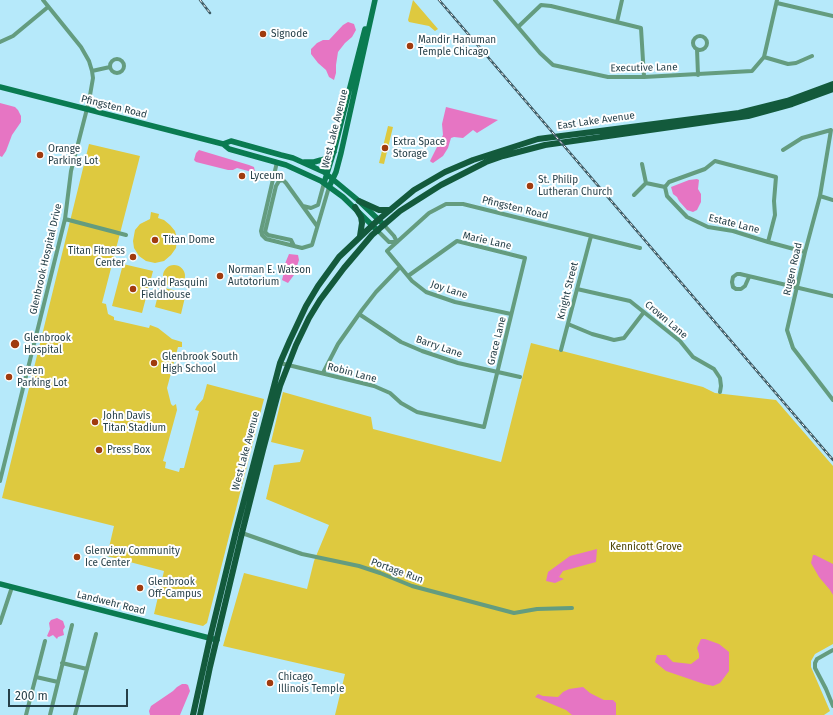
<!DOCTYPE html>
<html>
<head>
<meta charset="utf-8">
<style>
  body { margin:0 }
  #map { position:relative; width:833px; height:715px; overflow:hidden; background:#b6e9fa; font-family:"Fira Sans",sans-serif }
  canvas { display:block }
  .scale { position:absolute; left:8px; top:689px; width:120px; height:18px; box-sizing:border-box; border:2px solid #253f48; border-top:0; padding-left:5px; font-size:12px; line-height:14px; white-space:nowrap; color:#253f48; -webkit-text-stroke:3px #fff; paint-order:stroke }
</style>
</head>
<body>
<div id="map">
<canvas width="833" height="715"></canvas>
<div class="scale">200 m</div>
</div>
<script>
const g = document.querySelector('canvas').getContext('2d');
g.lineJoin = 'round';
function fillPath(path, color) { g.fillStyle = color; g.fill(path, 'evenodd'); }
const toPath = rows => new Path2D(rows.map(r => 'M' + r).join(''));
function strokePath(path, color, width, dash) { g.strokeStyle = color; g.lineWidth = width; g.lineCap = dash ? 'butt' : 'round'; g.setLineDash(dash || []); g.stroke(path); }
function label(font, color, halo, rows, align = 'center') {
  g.font = font + ' "Fira Sans",sans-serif'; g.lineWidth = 4; g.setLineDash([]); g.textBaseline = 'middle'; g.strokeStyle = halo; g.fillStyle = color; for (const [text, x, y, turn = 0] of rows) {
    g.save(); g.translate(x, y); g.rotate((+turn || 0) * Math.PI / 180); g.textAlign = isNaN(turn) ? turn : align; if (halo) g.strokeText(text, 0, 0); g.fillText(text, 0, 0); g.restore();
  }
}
fillPath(toPath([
  [413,0,438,29,435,31,429,26,409,22,408,20],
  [388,126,393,127,384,164,379,163],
  [89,144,140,156,102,303,106,304,108,314,114,317,114,320,149,328,150,325,158,328,172,339,182,342,182,347,178,347,167,388,171,404,173,406,176,404,177,410,163,461,166,462,165,468,179,472,180,468,184,468,199,411,195,410,197,406,203,399,207,384,264,399,207,623,203,626,154,614,164,571,107,556,114,526,2,498],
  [151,212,159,214,158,218,164,220,170,225,175,231,177,239,176,248,171,255,164,261,155,263,146,261,139,256,134,248,133,241,135,230,140,224,150,219],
  [123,264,153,271,142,313,112,306],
  '163 276a11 11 0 1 1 22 0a11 11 0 1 1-22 0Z',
  [160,287,186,293,181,314,155,307],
  [531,343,703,387,715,393,776,400,833,466,833,644,815,654,811,661,811,667,830,711,824,715,335,715,345,674,223,646,244,573,307,589,314,561,329,525,266,499,274,465,300,462,304,450,271,442,283,392,371,417,373,429,501,462]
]), '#dec93f');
fillPath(toPath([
  [348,22,354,24,356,30,352,37,345,43,338,52,336,65,336,73,334,80,329,77,326,70,318,63,311,54,311,49,317,43,323,40,329,40,343,25],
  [0,103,15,107,18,110,21,116,21,122,12,135,6,151,2,157,0,156],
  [446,107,498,120,477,133,473,130,463,138,454,137,451,138,448,148,443,156,433,163,431,162,430,161,443,135,442,124],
  [199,150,249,165,254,167,255,172,252,172,237,168,233,170,228,170,196,162,194,160,196,153],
  [697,179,699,180,698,189,701,194,701,202,697,210,693,212,687,210,679,201,677,197,673,194,671,187,689,180],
  [289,254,298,255,299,260,294,275,288,283,282,280,285,268,284,266],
  [597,549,596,562,563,571,559,577,564,579,555,583,546,581,548,572,570,556],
  [813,555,815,555,833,564,833,595,830,590,819,577,811,563],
  [57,618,63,621,65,627,63,630,64,635,58,637,57,639,53,635,49,637,47,636,50,629,49,623,51,620],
  [701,639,705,639,719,644,729,652,729,671,720,683,713,686,704,684,666,671,655,662,657,655,666,655,673,662,691,664,699,658,699,654,697,648],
  [182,684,186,684,188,685,190,691,180,715,150,715,149,711,151,706,173,691,177,687],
  [583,687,590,693,604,700,613,700,616,703,616,715,572,715,566,710,535,697,538,694,543,696,558,697,563,692,569,689]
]), '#e675c3');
strokePath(toPath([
  [495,0,540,53,553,65,608,77,644,77,752,71,764,57,777,0],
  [777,3,833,16],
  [617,22,622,0],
  [518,27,541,5,551,6,641,28,644,77],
  '693 43a7 7 0 1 1 14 0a7 7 0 1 1-14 0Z',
  [0,42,13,36,48,7],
  [697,49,698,75],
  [764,57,788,64,796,63,812,56],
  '110 66a7 7 0 1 1 14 0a7 7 0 1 1-14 0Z',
  [92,71,110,67],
  [783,150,802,138,831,130,820,196,805,252,787,330,793,348,833,400],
  [715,161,776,177,774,201,775,215,768,242,733,231,708,227,687,217,667,196,665,187,669,182,705,169,715,161],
  [277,162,261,231,262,235,266,239,302,248,312,245,329,187],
  [642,164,646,183],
  [634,195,646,183,665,187],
  [820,196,833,200],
  [303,206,311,208,318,205,324,183],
  [65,219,126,235],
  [384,225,394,236,397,242],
  [378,231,389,242,396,242],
  [768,242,805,252],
  [294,246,291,240,268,235,265,232,276,186,279,181,283,180,286,183,317,226],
  [749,277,745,286,741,289,736,289,733,287,732,282,733,277,737,274,740,274,833,296],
  [577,289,630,301,680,341,693,357,714,369,720,378,721,386,720,392],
  [359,314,401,342,422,351,458,363,520,377],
  [511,314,455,302,426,292,412,281,387,251,429,213,446,204,463,204,640,248],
  [568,324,592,334,614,340,624,338,644,312],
  [561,350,591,236],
  [280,363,374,386,390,393,401,403,417,412,484,427,525,258,457,241,408,276],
  [323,373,338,344,362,310,376,292,400,267],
  [0,481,65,219,71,171,89,101,93,78,92,71,89,61,81,47,43,0],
  [242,533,302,554,359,566,380,573,412,586,514,613,537,609,572,608],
  [0,623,12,587],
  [833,650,817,659,815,663,815,668,826,689,833,706],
  [62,663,87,669],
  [36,677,58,682],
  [26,715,45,641],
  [50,715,72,625],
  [75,715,96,634]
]), '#649c7f', 4);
strokePath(toPath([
  [0,87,223,144,229,149,286,165,321,181,343,197,378,231],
  [223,144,231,141,281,155,293,158,324,172,359,201,384,225],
  [304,162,314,162,321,160,327,158,334,152],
  [324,183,334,151,348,95,365,29],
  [329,187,336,172,341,153,375,0],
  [0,584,217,640]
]), '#0a7b51', 5.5);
strokePath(toPath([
  [359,201,379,210,390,210],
  [355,207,361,217,362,223,360,236],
  [193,715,210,638,236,531,280,363,290,340,306,306,318,286,339,257,378,220,414,190,445,172,473,160,538,139,739,113,787,101,833,84],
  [200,715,210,667,242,533,263,450,280,386,296,345,309,318,320,300,344,268,372,235,400,211,441,185,486,162,503,156,545,145,748,116,792,104,833,89]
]), '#135a3c', 6);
const rail = toPath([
  [200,0,210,13],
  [439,0,833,460]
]);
strokePath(rail, '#3d5b65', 2.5);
strokePath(rail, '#fff', 1, [3]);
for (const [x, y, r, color] of [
  [263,34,4,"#a03b0e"],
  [410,46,4,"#a03b0e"],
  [385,148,4,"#a03b0e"],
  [40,155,4,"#a03b0e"],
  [242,176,4,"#a03b0e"],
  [530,186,4,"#a03b0e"],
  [155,240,4,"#a03b0e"],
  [133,257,4,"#a03b0e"],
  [220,276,4,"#a03b0e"],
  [133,289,4,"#a03b0e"],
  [15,344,5,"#a03b0e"],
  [154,363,4,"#a03b0e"],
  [9,377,4,"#a03b0e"],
  [95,422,4,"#a03b0e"],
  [99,450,4,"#a03b0e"],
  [77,557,4,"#a03b0e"],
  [140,588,4,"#a03b0e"],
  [270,683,4,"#a03b0e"]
]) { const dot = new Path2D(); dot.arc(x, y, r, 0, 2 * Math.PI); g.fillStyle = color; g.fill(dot); strokePath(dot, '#fff', 1.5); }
label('10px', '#253f48', '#fff', [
  ["Signode",271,34],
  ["Mandir Hanuman",418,40],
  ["Temple Chicago",418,52],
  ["Extra Space",393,142],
  ["Storage",393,154],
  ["Orange",48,149],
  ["Parking Lot",48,161],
  ["Lyceum",250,176],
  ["St. Philip",538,180],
  ["Lutheran Church",538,192],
  ["Titan Dome",163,240],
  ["Titan Fitness",125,251,"right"],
  ["Center",125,263,"right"],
  ["Norman E. Watson",228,270],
  ["Autotorium",228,282],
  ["David Pasquini",141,283],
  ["Fieldhouse",141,295],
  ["Glenbrook",24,338],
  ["Hospital",24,350],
  ["Glenbrook South",162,357],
  ["High School",162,369],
  ["Green",17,371],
  ["Parking Lot",17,383],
  ["John Davis",103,416],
  ["Titan Stadium",103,428],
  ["Press Box",107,450],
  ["Glenview Community",85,551],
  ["Ice Center",85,563],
  ["Glenbrook",148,582],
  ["Off-Campus",148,594],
  ["Chicago",278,677],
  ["Illinois Temple",278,689]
], 'left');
label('10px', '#253f48', '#fff', [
  ["Executive Lane",644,68,-1],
  ["Pfingsten Road",114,107,14],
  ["East Lake Avenue",596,121,-8],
  ["West Lake Avenue",335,129,-76],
  ["Pfingsten Road",515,208,14],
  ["Estate Lane",734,224,14],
  ["Marie Lane",487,241,13],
  ["Glenbrook Hospital Drive",46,259,-77],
  ["Rugen Road",793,269,-77],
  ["Joy Lane",449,290,18],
  ["Knight Street",568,291,-76],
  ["Crown Lane",666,320,40],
  ["Grace Lane",497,341,-76],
  ["Barry Lane",439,347,19],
  ["Robin Lane",352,373,15],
  ["West Lake Avenue",246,451,-75],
  ["Portage Run",397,571,20],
  ["Landwehr Road",111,603,14]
]);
label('10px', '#494000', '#fff', [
  ["Kennicott Grove",646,547]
]);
</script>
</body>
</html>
